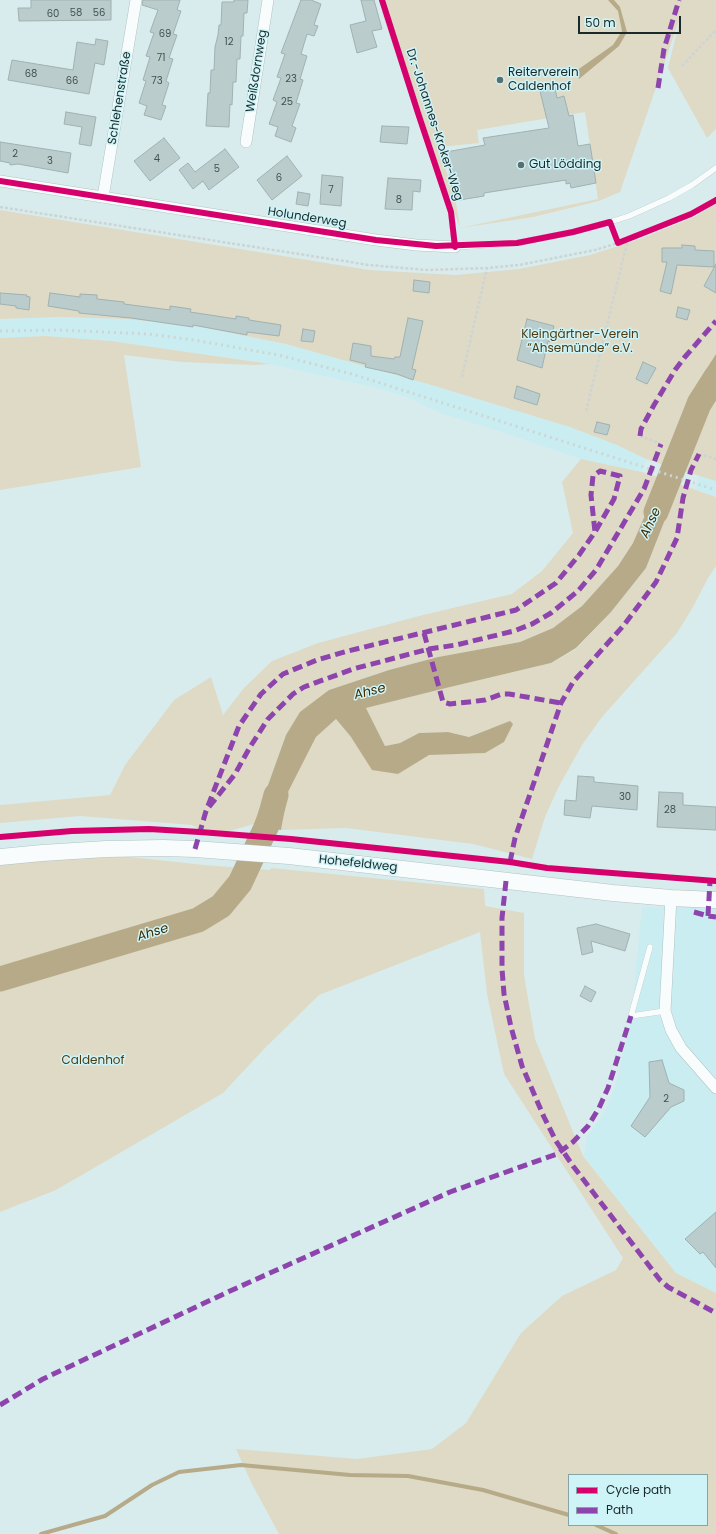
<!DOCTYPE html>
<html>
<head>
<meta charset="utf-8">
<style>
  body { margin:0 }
  #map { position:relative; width:716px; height:1534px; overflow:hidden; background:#d8ecee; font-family:Poppins,sans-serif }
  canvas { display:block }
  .legend { position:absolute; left:568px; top:1474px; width:140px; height:52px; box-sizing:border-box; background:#cef4f8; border:1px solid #86a3a6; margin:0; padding:5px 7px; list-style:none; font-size:12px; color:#1a292a }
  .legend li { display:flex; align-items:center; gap:8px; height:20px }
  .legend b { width:20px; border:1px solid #86a3a6 }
  .scale { position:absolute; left:578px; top:16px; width:103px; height:18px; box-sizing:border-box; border:2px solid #1a292a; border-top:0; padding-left:5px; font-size:12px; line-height:14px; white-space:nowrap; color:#1a292a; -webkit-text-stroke:3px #cef4f8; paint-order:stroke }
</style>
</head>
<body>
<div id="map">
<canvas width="716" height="1534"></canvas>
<ul class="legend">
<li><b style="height:5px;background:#d6006c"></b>Cycle path</li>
<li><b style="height:5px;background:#8e44ad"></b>Path</li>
</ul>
<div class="scale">50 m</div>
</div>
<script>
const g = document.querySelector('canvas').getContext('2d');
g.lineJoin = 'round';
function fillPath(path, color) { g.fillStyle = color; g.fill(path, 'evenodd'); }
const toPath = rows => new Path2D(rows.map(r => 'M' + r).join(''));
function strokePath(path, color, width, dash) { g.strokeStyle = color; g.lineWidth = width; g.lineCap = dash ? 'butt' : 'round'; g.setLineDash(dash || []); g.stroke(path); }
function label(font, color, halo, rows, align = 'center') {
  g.font = font + ' Poppins,sans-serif'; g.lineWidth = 3; g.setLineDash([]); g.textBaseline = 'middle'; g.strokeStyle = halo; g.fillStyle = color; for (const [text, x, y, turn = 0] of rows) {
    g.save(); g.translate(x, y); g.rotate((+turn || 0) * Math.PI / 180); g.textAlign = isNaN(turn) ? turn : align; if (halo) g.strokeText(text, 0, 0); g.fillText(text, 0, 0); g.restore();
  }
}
fillPath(toPath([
  [60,317,126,319,191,325,286,344,428,384,570,427,617,445,646,459,642,472,581,459,499,431,440,413,407,397,373,387,270,364,111,341,46,336,0,338,0,319],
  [699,476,716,481,716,497,695,489],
  [642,907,716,907,716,1293,676,1273,584,1156,587,1137,604,1113,616,1084,631,1021]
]), '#c9edf0');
fillPath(toPath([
  [385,0,716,0,716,129,707,138,668,68,681,15,620,192,599,201,533,217,460,228,391,26],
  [585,112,598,199,460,228,456,203,439,147,479,143,477,130],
  [716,204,716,354,689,396,664,465,646,459,617,445,570,427,428,384,286,344,191,325,126,319,60,317,0,319,0,210,369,270,456,275,519,269,590,255,640,239,694,217],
  [46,336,111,341,270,364,254,365,182,362,124,355,141,467,0,490,0,338],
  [716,398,716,481,683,471,686,456],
  [581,459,642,472,658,477,646,513,633,543,618,566,582,606,553,628,520,642,438,657,389,670,329,690,286,735,254,824,212,836,192,825,80,816,0,823,0,805,110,795,125,765,174,700,211,677,223,715,244,688,272,661,318,643,423,615,512,594,542,571,573,533,562,482],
  [679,484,716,497,716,566,708,578,693,607,677,633,602,717,582,745,558,788,545,817,532,859,473,844,346,828,281,830,288,792,316,737,336,719,351,737,398,774,429,754,485,753,491,728,469,737,448,732,419,733,400,743,385,746,366,708,446,688,551,663,576,649,611,612,646,568],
  [131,857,204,865,270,870,271,868,484,889,485,906,524,913,524,975,535,1039,583,1156,676,1273,716,1293,716,1534,279,1534,251,1482,236,1449,357,1459,432,1449,466,1423,521,1333,562,1296,616,1270,623,1258,504,1074,487,994,480,932,319,995,264,1049,223,1093,56,1190,0,1212,0,863,18,859],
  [569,1475,707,1475,707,1525,569,1525]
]), '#dedac5');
fillPath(toPath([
  [608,0,614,0,620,7,627,32,619,46,579,79,576,71,613,45,622,31,618,11],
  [716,354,716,398,686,456,683,471,664,465,689,396],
  [658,477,679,484,646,568,611,612,576,648,551,663,446,688,366,708,385,746,400,743,419,733,448,732,469,737,510,721,513,724,504,742,485,753,429,755,398,774,372,770,351,737,336,719,316,737,288,792,281,830,254,824,286,735,300,712,329,690,389,670,438,657,520,642,553,628,582,606,618,566,633,543,646,513]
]), '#b7aa88');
strokePath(toPath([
  [596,1525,616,1534],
  [41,1534,105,1516,152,1485,179,1472,241,1465,350,1475,408,1476,483,1490,569,1515]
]), '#b7aa88', 4);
strokePath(toPath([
  [656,512,699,404,716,377],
  [0,979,198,920,221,906,240,883,269,821,276,795]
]), '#b7aa88', 25);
const building = toPath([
  [31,0,111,0,111,20,19,21,18,8,31,8,31,0],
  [143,0,180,0,177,10,181,11,173,34,177,35,169,58,173,59,166,81,169,83,162,105,166,106,161,120,144,115,147,106,139,103,146,81,143,80,150,57,146,56,154,33,150,32,158,10,142,5,143,0],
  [234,0,248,0,247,13,244,13,243,36,241,36,240,59,237,59,236,82,233,82,232,105,230,104,229,127,206,126,208,93,210,93,211,70,214,70,215,47,218,35,219,25,221,25,222,2,234,2,234,0],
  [301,0,311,0,321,4,314,25,318,26,314,36,307,34,301,54,307,56,300,79,303,80,296,103,300,104,292,126,296,128,291,142,275,136,278,127,269,124,277,102,273,100,281,78,277,77,285,54,281,53,301,0],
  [361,0,374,0,382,29,372,31,377,47,357,53,350,25,366,21,361,0],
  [96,39,108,41,104,65,95,63,89,94,8,80,12,60,73,70,77,42,95,45,96,39],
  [554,84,557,98,564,96,569,116,573,115,578,146,590,144,596,183,571,188,570,183,566,184,566,180,484,193,484,196,454,201,446,152,485,145,483,138,549,128,539,87,554,84],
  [66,112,96,117,91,146,79,144,82,127,64,124,66,112],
  [382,126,409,127,407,144,380,142,382,126],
  [164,138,180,158,150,181,134,161,164,138],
  [0,142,71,153,68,173,18,164,10,165,10,163,0,161,0,142],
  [225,149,239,167,209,190,203,181,193,189,179,170,188,163,195,172,225,149],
  [287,156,302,176,272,200,257,180,287,156],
  [322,175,343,177,341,206,320,204,322,175],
  [388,178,421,180,420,192,413,191,412,210,385,209,388,178],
  [298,192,310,194,308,206,296,204,298,192],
  [682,245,695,246,695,250,714,251,714,267,677,265,671,294,660,291,667,262,662,262,662,248,682,248,682,245],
  [716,264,716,293,704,286,716,264],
  [414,280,430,282,429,293,413,291,414,280],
  [0,293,27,295,26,296,30,297,29,310,16,308,16,306,0,304,0,293],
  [50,293,80,297,80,294,97,295,97,299,124,302,124,304,170,310,170,306,191,309,190,312,236,319,236,316,249,318,249,320,281,325,279,336,247,332,247,335,193,325,193,327,131,318,79,313,79,311,48,306,50,293],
  [678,307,690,310,687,320,676,317,678,307],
  [408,318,423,321,412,369,416,370,413,380,397,374,365,367,366,364,350,360,353,343,371,346,371,356,394,359,395,357,400,357,408,318],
  [527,319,554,326,550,342,548,341,542,368,517,360,527,319],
  [303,329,315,331,313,342,301,341,303,329],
  [643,362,656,368,647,384,636,379,643,362],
  [517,386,540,394,537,405,514,398,517,386],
  [597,422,610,425,607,435,594,432,597,422],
  [578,776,594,777,594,782,638,786,637,810,592,806,590,818,564,815,565,800,576,801,578,776],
  [659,792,683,793,683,805,716,807,716,830,657,827,659,792],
  [596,924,630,934,625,951,591,941,593,952,582,955,577,928,596,924],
  [585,986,596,992,591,1002,580,996,585,986],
  [662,1060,669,1083,684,1090,684,1101,671,1107,645,1137,631,1126,650,1097,649,1062,662,1060],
  [716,1212,716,1268,703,1252,700,1254,685,1239,716,1212]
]);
fillPath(building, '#bbcccd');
strokePath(building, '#a0b1b2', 1);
const service = toPath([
  [385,11,451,212,455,247,517,243,573,232,610,222,629,216,669,198,692,185,716,168],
  [650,947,631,1016,665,1011]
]);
const minor = toPath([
  [246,142,268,0],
  [0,181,376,240,416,245,455,247],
  [103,197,136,0],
  [671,898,665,1011,671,1030,681,1048,716,1088]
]);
const secondary = toPath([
  [0,857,42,853,106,849,163,848,195,849,289,856,613,893,671,898,716,900]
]);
strokePath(service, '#b2c2c3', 6);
strokePath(minor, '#b2c2c3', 12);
strokePath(secondary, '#b2c2c3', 17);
strokePath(toPath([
  [682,66,716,30],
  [0,207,369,265,427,270,487,268,519,265,595,250,618,243],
  [462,377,487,268],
  [586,411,628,239],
  [640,436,661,444],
  [699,454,716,459]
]), '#ced4d4', 2.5, [3, 2]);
strokePath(service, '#f9fcfc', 5.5);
strokePath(minor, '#f9fcfc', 11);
strokePath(secondary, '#f9fcfc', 16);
strokePath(toPath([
  [0,331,59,330,148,334,194,340,278,355,352,374,716,490]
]), '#cfd5d5', 3, [2, 4]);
strokePath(toPath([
  [658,88,664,49,679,0],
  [640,436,641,429,654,405,675,370,684,358,716,321],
  [424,633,443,702,450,704,469,702,485,700,502,694,509,694,561,703],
  [209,807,235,774,250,747,268,719,293,694,304,687,353,669,429,649,456,645,514,631,532,624,551,613,578,591,596,570,644,489,661,444],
  [195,849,206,811,239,726,261,694,283,674,317,660,348,651,516,610,556,583,579,555,595,532,614,499,620,476,600,471,593,476,591,495,595,532],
  [510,862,515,838,561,703,573,682,624,625,656,582,677,538,683,498,691,470,699,454],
  [506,881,502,918,502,969,504,994,511,1027,522,1066,544,1117,556,1141,573,1166,660,1280,668,1287,716,1313],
  [694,912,708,916,716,917],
  [708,916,710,881],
  [0,1405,43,1379,230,1291,450,1192,557,1154,573,1142,588,1126,599,1108,608,1088,631,1016]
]), '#8e44ad', 5, [10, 5]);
strokePath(toPath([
  [382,0,418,113,451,212,455,247],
  [0,181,376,240,436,246,517,243,573,232,610,222,618,243,691,214,716,200],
  [0,837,72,831,149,829,200,832,291,839,510,862,547,868,716,881]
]), '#d6006c', 6);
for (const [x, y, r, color] of [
  [500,80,4,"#5c6d6f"],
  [521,165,4,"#5c6d6f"]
]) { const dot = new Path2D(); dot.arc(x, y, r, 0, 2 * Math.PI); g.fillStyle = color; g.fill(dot); strokePath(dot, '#cef4f8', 1.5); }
label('10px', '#425253', null, [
  ["58",76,13],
  ["56",99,13],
  ["60",53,14],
  ["69",165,34],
  ["12",229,42],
  ["71",161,58],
  ["68",31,74],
  ["23",291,79],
  ["66",72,81],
  ["73",157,81],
  ["25",287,102],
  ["2",15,154],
  ["4",157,159],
  ["3",50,161],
  ["5",217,169],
  ["6",279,178],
  ["7",331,190],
  ["8",399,200],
  ["30",625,797],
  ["28",670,810],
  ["2",666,1099]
]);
label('12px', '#1a292a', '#cef4f8', [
  ["Weißdornweg",257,71,-81],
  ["Schlehenstraße",120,98,-81],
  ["Dr.-Johannes-Kroker-Weg",434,125,72],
  ["Holunderweg",307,218,9],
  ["Hohefeldweg",358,864,6]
]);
label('12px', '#1a292a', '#cef4f8', [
  ["Reiterverein",508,73],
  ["Caldenhof",508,87],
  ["Gut Lödding",529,165]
], 'left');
label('12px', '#4f3b12', '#cef4f8', [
  ["Kleingärtner-Verein",580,335],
  ["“Ahsemünde” e.V.",580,349],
  ["Caldenhof",93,1061]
]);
label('italic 13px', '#3f2b00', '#cef4f8', [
  ["Ahse",651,523,-65],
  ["Ahse",370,692,-14],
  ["Ahse",153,933,-17]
]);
</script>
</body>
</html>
